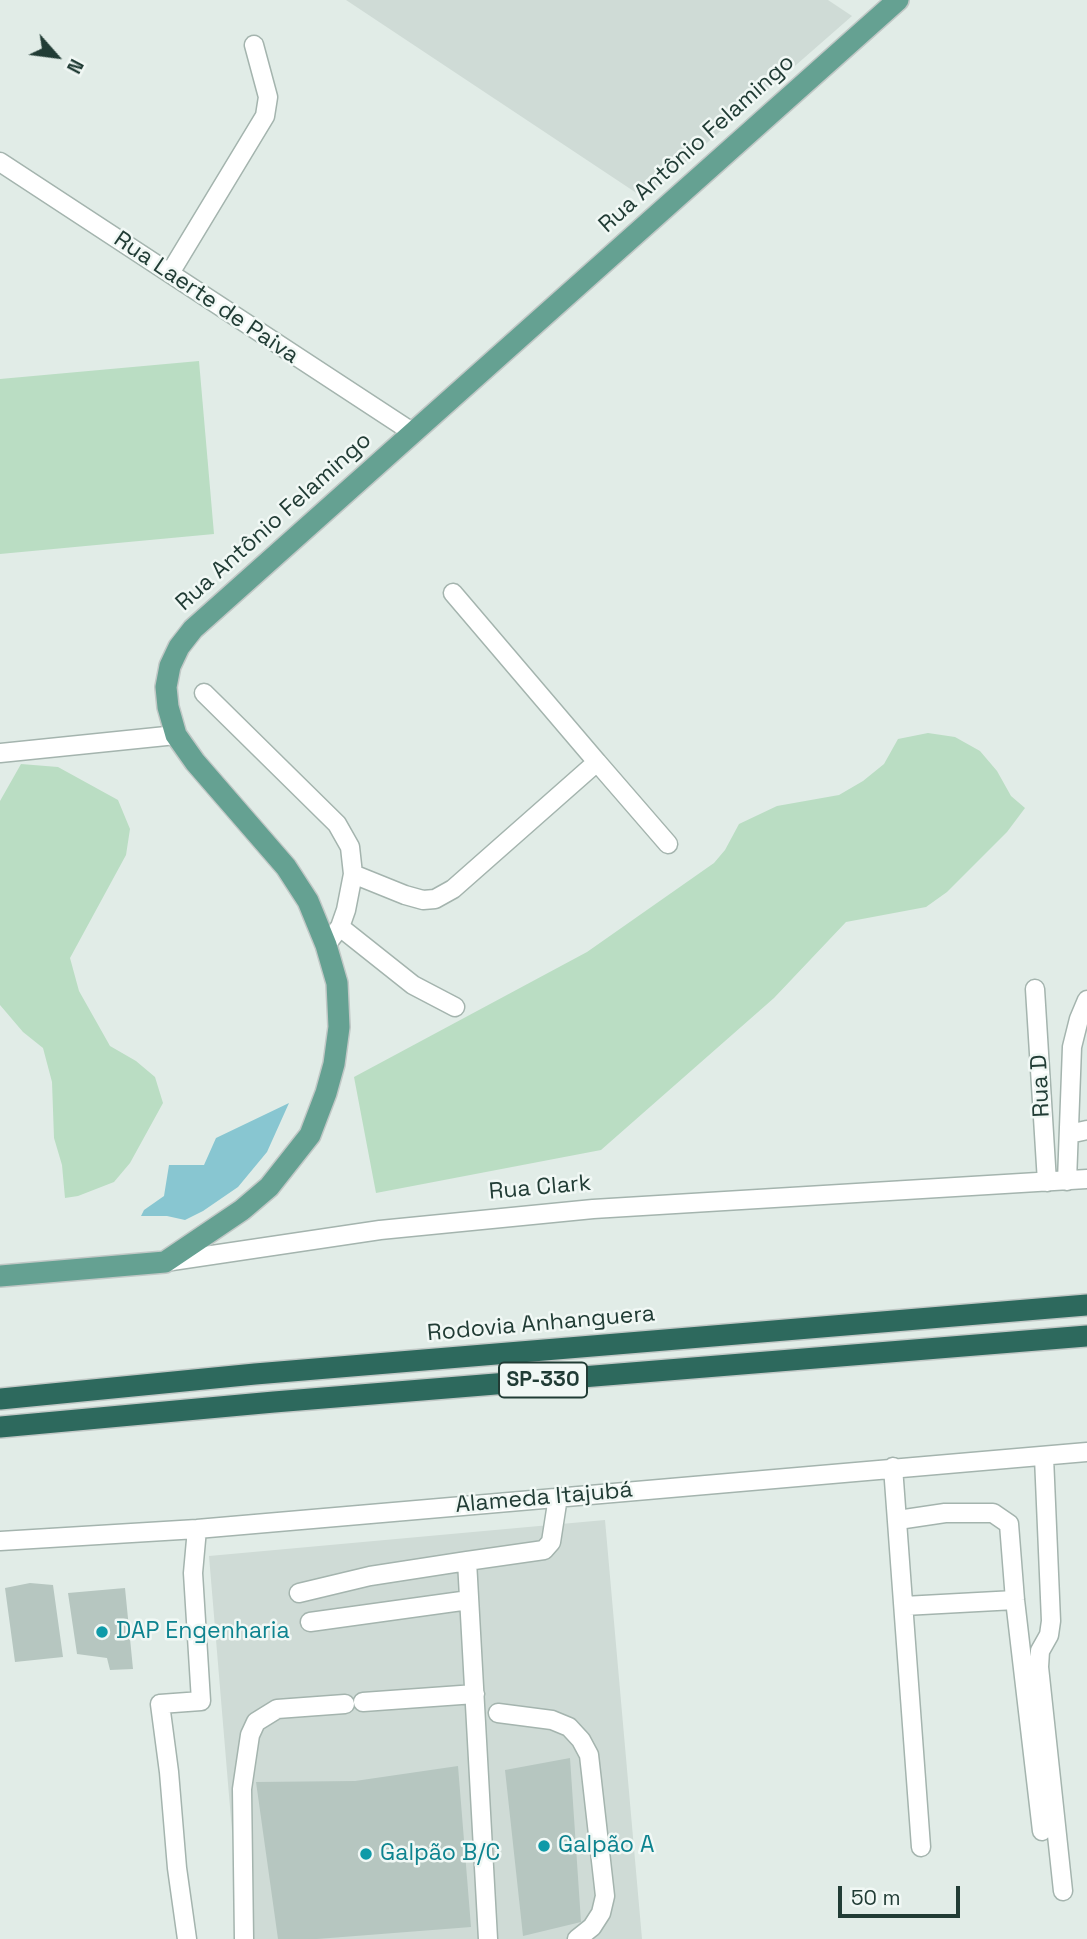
<!DOCTYPE html>
<html>
<head>
<meta charset="utf-8">
<style>
  body { margin:0 }
  #map { position:relative; width:1087px; height:1939px; overflow:hidden; background:#e1ece7; font-family:"Space Grotesk",sans-serif }
  canvas { display:block }
  .north { position:absolute; left:21px; top:21px; width:70px; height:70px; -webkit-text-stroke:5px #f1f8f5; paint-order:stroke; rotate:118deg; font-size:19px; font-weight:700; line-height:28px; text-align:center; color:#213c35 }
  .north::after { content:''; display:block; margin:auto; width:24px; height:32px; background:#213c35; clip-path:polygon(50% 0,100% 100%,50% 72%,0 100%) }
  .scale { position:absolute; left:838px; top:1886px; width:122px; height:32px; box-sizing:border-box; border:4px solid #213c35; border-top:0; padding-left:9px; font-size:21px; line-height:24px; white-space:nowrap; color:#213c35; -webkit-text-stroke:5px #f1f8f5; paint-order:stroke }
</style>
</head>
<body>
<div id="map">
<canvas width="1087" height="1939"></canvas>
<div class="north">N</div>
<div class="scale">50 m</div>
</div>
<script>
const g = document.querySelector('canvas').getContext('2d');
g.lineJoin = 'round';
function fillPath(path, color) { g.fillStyle = color; g.fill(path, 'evenodd'); }
const toPath = rows => new Path2D(rows.map(r => 'M' + r).join(''));
function strokePath(path, color, width, dash) { g.strokeStyle = color; g.lineWidth = width; g.lineCap = dash ? 'butt' : 'round'; g.setLineDash(dash || []); g.stroke(path); }
function label(font, color, halo, rows, align = 'center') {
  g.font = font + ' "Space Grotesk",sans-serif'; g.lineWidth = 5; g.setLineDash([]); g.textBaseline = 'middle'; g.strokeStyle = halo; g.fillStyle = color; for (const [text, x, y, turn = 0] of rows) {
    g.save(); g.translate(x, y); g.rotate((+turn || 0) * Math.PI / 180); g.textAlign = isNaN(turn) ? turn : align; if (halo) g.strokeText(text, 0, 0); g.fillText(text, 0, 0); g.restore();
  }
}
fillPath(toPath([
  [346,0,828,0,852,16,644,198],
  [605,1520,642,1939,241,1939,209,1556]
]), '#cfdbd6');
fillPath(toPath([
  [199,361,214,534,0,554,0,379],
  [928,733,955,737,980,751,997,771,1011,796,1025,808,1007,832,947,892,926,907,846,922,774,998,601,1150,376,1193,354,1077,587,952,714,863,725,850,739,824,777,806,839,795,863,781,884,764,898,739],
  [21,764,58,767,118,800,130,829,126,855,70,958,79,991,110,1046,136,1061,155,1077,163,1103,130,1163,114,1182,78,1196,65,1198,62,1165,54,1138,52,1082,43,1048,23,1032,0,1005,0,801]
]), '#baddc3');
fillPath(toPath([
  [289,1103,267,1152,238,1187,203,1211,185,1220,167,1216,141,1216,144,1210,164,1196,169,1165,204,1165,216,1138]
]), '#88c6d1');
fillPath(toPath([
  [30,1583,53,1585,63,1657,15,1662,5,1588],
  [125,1588,133,1669,110,1670,107,1658,77,1654,68,1593],
  [570,1758,581,1922,523,1936,505,1770],
  [458,1766,471,1927,317,1939,278,1939,256,1782,355,1781]
]), '#b6c6c0');
const minor = toPath([
  [0,162,412,432],
  [170,273,265,116,268,97,254,45],
  [204,693,337,824,350,847,353,874,346,910,340,927,326,945],
  [0,753,176,735],
  [597,762,668,844],
  [353,874,405,895,423,900,435,899,453,889,597,762,453,593],
  [340,927,413,985,455,1007],
  [1035,989,1047,1182],
  [1069,1134,1087,1130],
  [1067,1181,1072,1047,1079,1019,1087,1000],
  [165,1262,380,1230,593,1209,1087,1179],
  [1044,1457,1051,1621,1049,1635,1040,1651,1039,1667,1063,1891],
  [893,1467,921,1847],
  [898,1520,945,1513,993,1513,1009,1524,1015,1600,1042,1831],
  [0,1541,197,1529,1087,1452],
  [299,1593,370,1576,467,1561],
  [904,1606,1015,1600],
  [310,1622,469,1600],
  [363,1702,475,1694],
  [498,1713,552,1720,569,1727,581,1740,589,1755,605,1896,601,1913,592,1927,577,1939],
  [187,1939,177,1868,169,1772,160,1704,201,1701,193,1573,197,1529],
  [244,1939,242,1789,250,1735,256,1722,277,1709,345,1704],
  [488,1939,467,1561,544,1550,551,1542,558,1497]
]);
const major = toPath([
  [0,1276,165,1262,242,1210,269,1187,310,1135,326,1093,334,1064,339,1027,337,983,326,945,308,901,286,867,195,762,176,735,168,707,166,687,170,666,179,647,193,629,898,0]
]);
const highway = toPath([
  [0,1399,255,1374,1087,1305],
  [0,1427,274,1402,1087,1336]
]);
strokePath(minor, '#a4b4ae', 21);
strokePath(major, '#c1c8c6', 24);
strokePath(highway, '#c1c8c6', 24);
strokePath(minor, '#fff', 18);
strokePath(major, '#65a192', 21);
strokePath(highway, '#2d695d', 21);
for (const [x, y, r, color] of [
  [102,1632,7,"#0f9aa8"],
  [544,1846,7,"#0f9aa8"],
  [366,1854,7,"#0f9aa8"]
]) { const dot = new Path2D(); dot.arc(x, y, r, 0, 2 * Math.PI); g.fillStyle = color; g.fill(dot); strokePath(dot, '#f1f8f5', 2.5); }
for (const [x, y, w] of [
  [543,1380,88]
]) { const box = new Path2D(); box.roundRect(x - w / 2, y - 17.5, w, 35, 5); g.fillStyle = '#f1f8f5'; g.fill(box); strokePath(box, '#213c35', 2); }
label('bold 21px', '#213c35', null, [
  ["SP-330",543,1380]
]);
label('23px', '#213c35', '#f1f8f5', [
  ["Rua Antônio Felamingo",697,144,-42],
  ["Rua Laerte de Paiva",206,298,34],
  ["Rua Antônio Felamingo",274,522,-42],
  ["Rua D",1041,1086,-93],
  ["Rua Clark",540,1188,-5],
  ["Rodovia Anhanguera",541,1324,-5],
  ["Alameda Itajubá",544,1498,-5]
]);
label('23px', '#0d838f', '#f1f8f5', [
  ["DAP Engenharia",116,1632],
  ["Galpão A",558,1846],
  ["Galpão B/C",380,1854]
], 'left');
</script>
</body>
</html>
